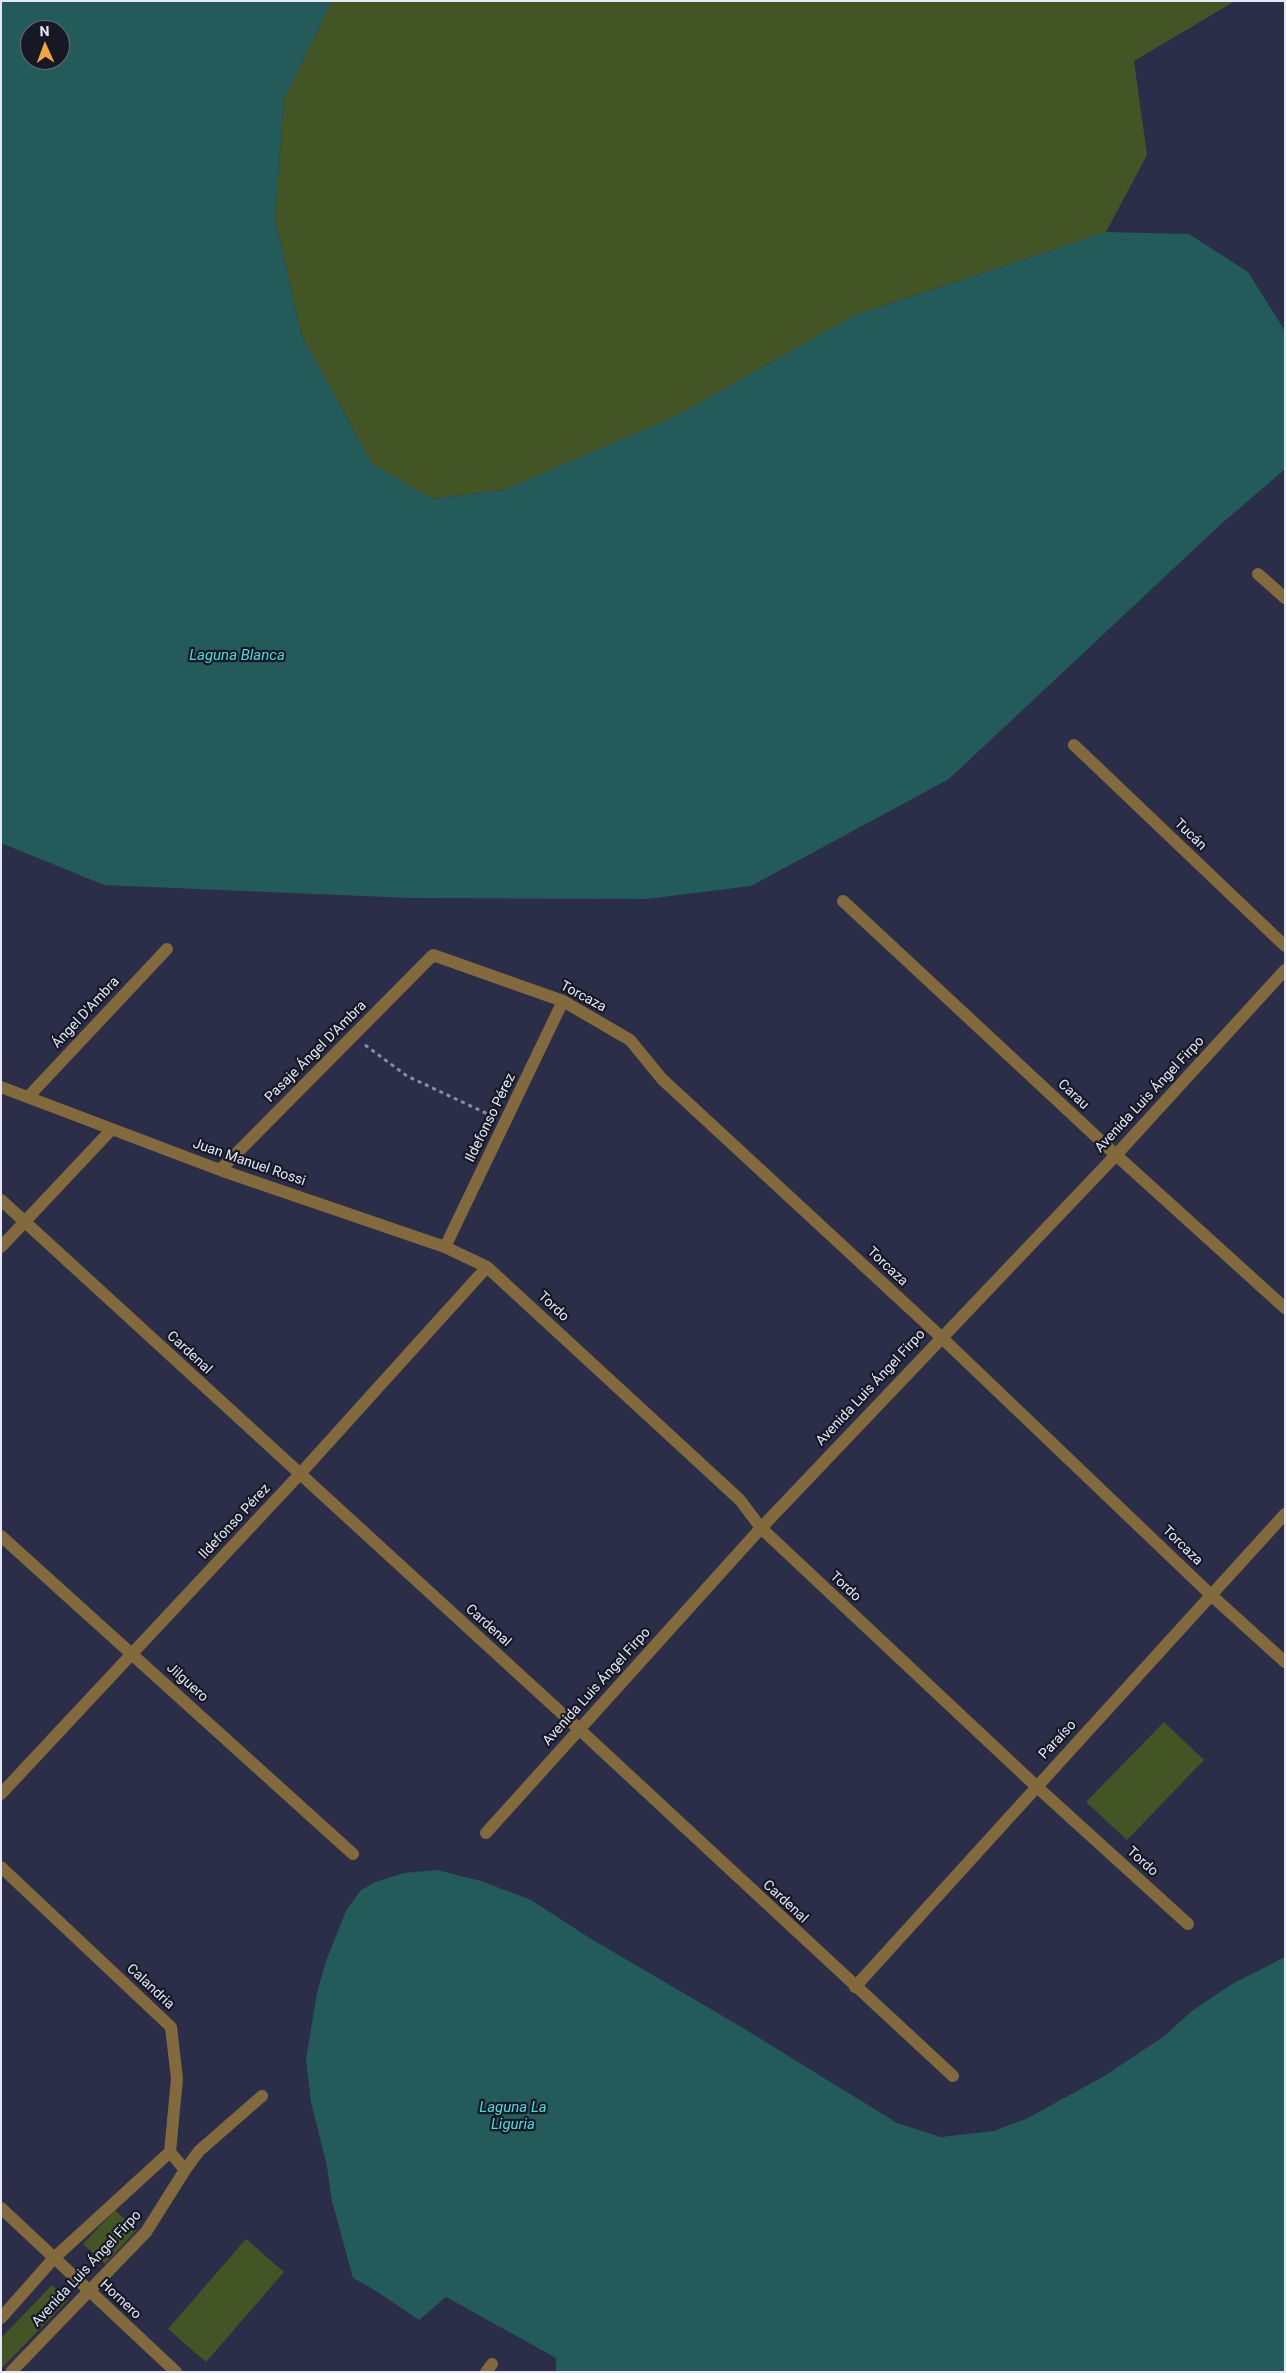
<!DOCTYPE html>
<html>
<head>
<meta charset="utf-8">
<style>
  body { margin:0 }
  #map { position:relative; width:1286px; height:2373px; overflow:hidden; background:#2b2e49; font-family:Roboto,sans-serif }
  canvas { display:block }
  .frame { position:absolute; inset:0; border:2px solid #e5e8fa; pointer-events:none }
  .north { position:absolute; left:20px; top:20px; width:50px; height:50px; box-sizing:border-box; background:#161824; border:1px solid #696b7a; border-radius:50%; rotate:358deg; font-size:14px; font-weight:700; line-height:20px; text-align:center; color:#e5e8fa }
  .north::after { content:''; display:block; margin:auto; width:18px; height:22px; background:#f1a63f; clip-path:polygon(50% 0,100% 100%,50% 72%,0 100%) }
</style>
</head>
<body>
<div id="map">
<canvas width="1286" height="2373"></canvas>
<div class="frame"></div>
<div class="north">N</div>
</div>
<script>
const g = document.querySelector('canvas').getContext('2d');
g.lineJoin = 'round';
function fillPath(path, color) { g.fillStyle = color; g.fill(path, 'evenodd'); }
const toPath = rows => new Path2D(rows.map(r => 'M' + r).join(''));
function strokePath(path, color, width, dash) { g.strokeStyle = color; g.lineWidth = width; g.lineCap = dash ? 'butt' : 'round'; g.setLineDash(dash || []); g.stroke(path); }
function label(font, color, halo, rows, align = 'center') {
  g.font = font + ' Roboto,sans-serif'; g.lineWidth = 4.5; g.setLineDash([]); g.textBaseline = 'middle'; g.strokeStyle = halo; g.fillStyle = color; for (const [text, x, y, turn = 0] of rows) {
    g.save(); g.translate(x, y); g.rotate((+turn || 0) * Math.PI / 180); g.textAlign = isNaN(turn) ? turn : align; if (halo) g.strokeText(text, 0, 0); g.fillText(text, 0, 0); g.restore();
  }
}
fillPath(toPath([
  [332,1,1235,1,1134,61,1147,155,1106,232,855,315,676,416,504,490,432,499,372,464,301,334,275,218,284,98],
  [1164,1722,1204,1760,1127,1840,1086,1802],
  [115,2210,137,2230,105,2264,83,2244],
  [246,2239,284,2272,206,2362,168,2329],
  [52,2285,68,2300,1,2369,1,2338]
]), '#435425');
fillPath(toPath([
  [1,1,332,1,284,98,275,218,301,334,372,464,432,499,504,490,676,416,855,315,1106,232,1189,234,1248,272,1285,331,1285,469,1220,525,949,779,751,886,647,899,410,898,104,885,1,843],
  [30,30,60,30,60,60,30,60],
  [437,1870,481,1881,531,1900,588,1937,743,2028,897,2123,941,2137,994,2131,1028,2118,1106,2075,1163,2037,1192,2011,1232,1984,1285,1957,1285,2372,556,2372,556,2358,446,2297,419,2320,373,2289,353,2278,332,2201,327,2166,311,2102,306,2059,317,1993,326,1961,346,1911,361,1890,375,1882,404,1873]
]), '#235a5a');
strokePath(toPath([
  [365,1045,407,1076,492,1116]
]), '#898ca3', 3, [4, 4]);
strokePath(toPath([
  [1258,574,1285,598],
  [1074,745,1285,946],
  [843,901,1116,1155,1285,1308],
  [1,1087,220,1170,445,1247,487,1267,740,1500,761,1528,1036,1786,1188,1924],
  [28,1097,167,949],
  [220,1170,433,955,563,1001,630,1040,662,1079,941,1337,1211,1595,1285,1662],
  [1,1200,580,1730,953,2076],
  [1,1247,112,1129],
  [445,1247,563,1001],
  [1,1536,353,1854],
  [1,1794,299,1475,487,1267],
  [486,1833,761,1528,1116,1155,1285,970],
  [1,1867,171,2027,177,2079,170,2152,185,2170],
  [855,1987,1285,1514],
  [1,2208,176,2372],
  [1,2318,54,2258,170,2152],
  [11,2372,146,2232,185,2170,199,2151,262,2096],
  [486,2372,492,2364]
]), '#836a3d', 12);
label('14px', '#e5e8fa', '#161824', [
  ["Tucán",1190,835,44],
  ["Torcaza",583,997,28],
  ["Ángel D'Ambra",86,1013,-47],
  ["Pasaje Ángel D'Ambra",316,1052,-45],
  ["Carau",1073,1095,43],
  ["Avenida Luis Ángel Firpo",1150,1095,-47],
  ["Ildefonso Pérez",491,1118,-64],
  ["Juan Manuel Rossi",249,1163,19],
  ["Torcaza",887,1267,43],
  ["Tordo",553,1307,43],
  ["Cardenal",189,1353,43],
  ["Avenida Luis Ángel Firpo",871,1388,-47],
  ["Ildefonso Pérez",235,1522,-47],
  ["Torcaza",1182,1546,44],
  ["Tordo",845,1587,43],
  ["Cardenal",488,1626,42],
  ["Jilguero",187,1683,42],
  ["Avenida Luis Ángel Firpo",597,1687,-48],
  ["Paraíso",1058,1740,-47],
  ["Tordo",1142,1862,42],
  ["Cardenal",785,1902,43],
  ["Calandria",150,1987,43],
  ["Avenida Luis Ángel Firpo",87,2269,-47],
  ["Hornero",120,2300,43]
]);
label('italic 15px', '#44dfe0', '#161824', [
  ["Laguna Blanca",237,656],
  ["Laguna La",513,2108],
  ["Liguria",513,2125]
]);
</script>
</body>
</html>
